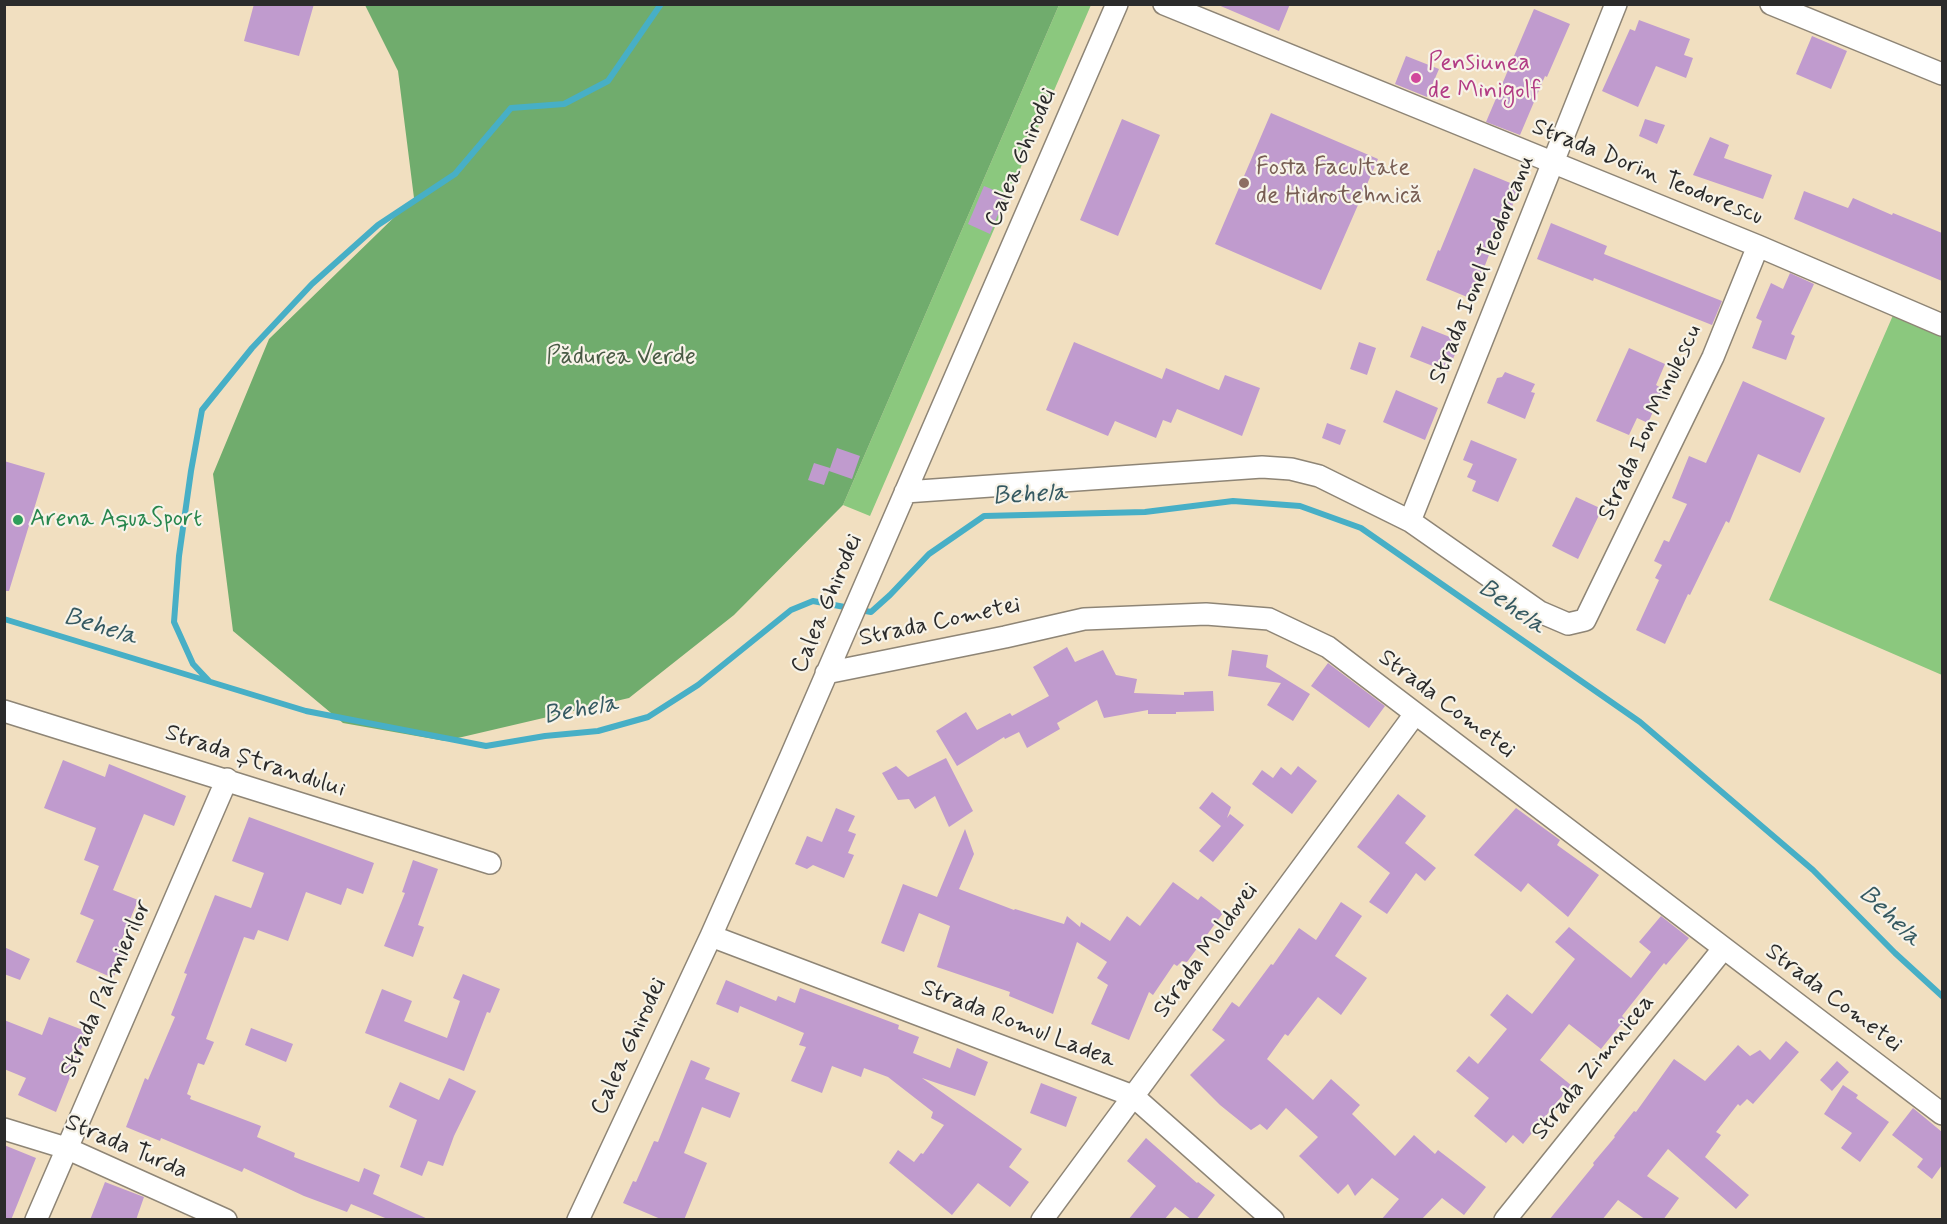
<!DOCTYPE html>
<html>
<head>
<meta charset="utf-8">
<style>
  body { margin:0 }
  #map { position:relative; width:1947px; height:1224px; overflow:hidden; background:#f1dfc0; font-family:Mynerve,sans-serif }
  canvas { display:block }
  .frame { position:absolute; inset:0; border:6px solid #2b2b2b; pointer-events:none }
</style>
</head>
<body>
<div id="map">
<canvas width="1947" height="1224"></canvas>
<div class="frame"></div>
</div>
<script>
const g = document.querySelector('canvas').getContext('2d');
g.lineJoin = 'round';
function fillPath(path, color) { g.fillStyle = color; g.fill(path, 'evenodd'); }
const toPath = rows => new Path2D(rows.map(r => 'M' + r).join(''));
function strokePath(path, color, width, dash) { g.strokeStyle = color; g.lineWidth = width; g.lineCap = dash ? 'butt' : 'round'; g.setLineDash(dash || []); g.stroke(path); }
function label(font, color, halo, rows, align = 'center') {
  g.font = font + ' Mynerve,sans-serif'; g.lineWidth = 4.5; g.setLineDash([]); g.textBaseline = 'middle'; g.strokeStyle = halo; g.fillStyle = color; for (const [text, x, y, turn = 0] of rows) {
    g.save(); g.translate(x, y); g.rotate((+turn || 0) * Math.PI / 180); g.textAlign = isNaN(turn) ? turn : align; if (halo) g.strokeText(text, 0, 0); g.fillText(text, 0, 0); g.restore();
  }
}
fillPath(toPath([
  [1059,5,1091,5,870,516,843,505],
  [1894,313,1942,334,1942,675,1769,600]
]), '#8bc87e');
fillPath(toPath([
  [365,5,1059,5,843,505,734,615,629,698,445,741,343,723,233,631,213,474,269,339,414,198,398,71]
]), '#70ac6d');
strokePath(toPath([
  [4,619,306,711,486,746,545,736,598,731,648,717,698,685,791,610,813,601,871,612,890,595,929,554,984,516,1145,512,1233,501,1300,506,1361,528,1640,722,1813,870,1895,953,1942,996],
  [209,681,193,664,174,622,179,556,191,471,202,410,252,348,312,284,378,225,455,174,511,108,564,104,608,81,661,4]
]), '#47afc6', 6);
fillPath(toPath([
  [254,4,314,4,299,56,244,41],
  [1216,4,1290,4,1279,31],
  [1534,9,1570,24,1547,77,1545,76,1520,135,1486,122],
  [1639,20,1690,39,1684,55,1693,58,1686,78,1656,66,1638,107,1602,91,1630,29,1635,31],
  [1812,36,1847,51,1831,89,1796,74],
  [1406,56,1439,69,1427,97,1395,84],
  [1271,113,1378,159,1321,290,1215,244],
  [1122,119,1160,135,1118,236,1080,220],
  [1645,119,1665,125,1657,144,1639,136],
  [1710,137,1729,145,1724,158,1772,175,1763,199,1693,175],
  [1474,168,1520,187,1497,243,1494,242,1472,299,1426,280,1438,250,1440,251],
  [984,186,1006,195,990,234,968,224],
  [1804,191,1848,208,1853,198,1892,215,1893,213,1942,233,1942,281,1794,219],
  [1551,223,1607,246,1604,254,1722,301,1712,325,1594,278,1593,281,1537,259],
  [1790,273,1814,284,1791,334,1795,336,1786,360,1752,348,1762,321,1756,318,1771,283,1783,289],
  [1422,326,1460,341,1448,372,1410,357],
  [1074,342,1162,379,1166,368,1219,390,1225,375,1260,388,1242,436,1177,409,1171,423,1163,420,1156,438,1115,421,1108,436,1046,410],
  [1359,342,1376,348,1367,375,1350,369],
  [1629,348,1665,364,1656,385,1663,389,1648,423,1637,418,1629,435,1596,421],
  [1505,372,1535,384,1531,392,1535,393,1525,419,1487,403,1497,378,1502,377],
  [1743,381,1825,418,1800,473,1758,454,1729,523,1726,521,1690,595,1688,594,1665,644,1636,630,1659,580,1655,578,1662,565,1654,561,1664,540,1669,542,1687,504,1672,498,1689,456,1706,463],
  [1396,390,1438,408,1425,440,1383,422],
  [1327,423,1346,430,1340,445,1322,438],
  [1471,440,1517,459,1498,502,1472,491,1476,481,1467,477,1473,464,1463,460],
  [837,448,860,456,852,479,829,471],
  [4,461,45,473,9,591,4,591],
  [814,463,830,468,824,485,808,480],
  [1576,497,1602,509,1578,559,1552,546],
  [1067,647,1075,662,1103,650,1116,675,1137,679,1134,693,1184,695,1184,692,1213,691,1214,711,1176,712,1176,714,1148,714,1148,710,1104,718,1097,700,1057,723,1060,729,1027,748,1019,732,1005,739,1004,737,957,766,936,731,966,712,977,730,1010,713,1012,716,1049,696,1033,667],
  [1232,650,1268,655,1266,667,1310,694,1293,721,1267,705,1281,683,1228,676],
  [1328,663,1385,706,1369,728,1311,686],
  [946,758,973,811,949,827,935,796,915,809,909,799,898,800,882,773,896,766,908,777],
  [63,760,105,777,109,764,186,796,174,826,144,814,113,890,138,900,120,944,127,947,113,978,76,962,94,920,80,914,99,866,84,860,96,828,44,808],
  [1298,766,1317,781,1292,814,1252,784,1262,770,1273,778,1281,767,1291,775],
  [1212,792,1231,807,1227,818,1230,814,1244,825,1213,862,1199,851,1221,826,1199,808],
  [1398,794,1426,816,1405,843,1436,868,1425,881,1416,873,1387,914,1369,902,1390,873,1357,847],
  [836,808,855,816,848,831,856,834,848,853,854,855,844,878,813,865,807,869,795,864,807,836,822,842],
  [1516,808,1560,840,1557,845,1599,875,1568,917,1528,883,1521,892,1474,855],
  [249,817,374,863,363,894,347,888,341,905,306,892,288,941,258,930,254,940,244,937,206,1039,214,1042,204,1065,198,1063,187,1094,191,1096,190,1099,261,1126,257,1137,295,1153,294,1157,359,1182,364,1168,380,1175,373,1194,430,1220,390,1220,351,1204,347,1212,304,1196,244,1168,242,1172,161,1138,160,1141,126,1127,145,1078,148,1080,175,1017,171,1015,187,974,184,973,215,895,251,908,264,873,232,861],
  [965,829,974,854,959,889,1014,910,1015,909,1064,924,1067,916,1080,927,1081,922,1110,941,1127,916,1140,926,1173,882,1198,900,1201,896,1223,913,1187,962,1182,961,1177,966,1174,964,1153,995,1149,992,1129,1040,1091,1024,1108,985,1097,978,1107,962,1077,942,1053,1014,1009,996,1010,992,937,967,950,926,919,913,904,952,881,943,903,884,937,897],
  [413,860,438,869,418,925,424,927,413,957,384,946,405,893,402,892],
  [1341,902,1362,916,1335,956,1367,978,1341,1015,1318,997,1288,1036,1285,1034,1267,1059,1313,1100,1331,1079,1360,1105,1352,1114,1395,1156,1414,1135,1435,1154,1438,1150,1486,1187,1464,1215,1442,1198,1421,1220,1381,1220,1399,1199,1372,1178,1355,1196,1348,1184,1338,1194,1299,1156,1318,1137,1286,1108,1267,1130,1260,1124,1251,1130,1220,1105,1190,1075,1225,1040,1212,1030,1232,1002,1239,1007,1271,964,1273,965,1299,928,1316,940],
  [1661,916,1689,938,1666,965,1664,963,1622,1016,1625,1019,1601,1049,1569,1024,1540,1060,1571,1085,1523,1144,1513,1135,1506,1143,1474,1116,1489,1098,1456,1071,1469,1056,1478,1064,1507,1029,1490,1015,1507,994,1532,1014,1575,959,1555,942,1569,927,1631,978,1651,952,1639,942],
  [4,947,30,959,20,980,4,974],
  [463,974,500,989,490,1013,487,1012,464,1071,365,1033,382,989,412,1001,404,1021,447,1038,460,1001,453,998],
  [726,980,776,1001,778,996,795,1003,800,988,899,1025,898,1029,919,1037,913,1053,950,1068,957,1048,988,1062,975,1096,922,1078,1022,1149,1009,1167,1029,1182,1010,1207,978,1183,952,1215,889,1163,898,1150,914,1162,921,1153,923,1154,944,1125,931,1118,933,1112,888,1077,864,1068,861,1077,832,1066,822,1093,791,1081,806,1047,799,1045,804,1033,740,1006,738,1013,716,1004],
  [49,1017,88,1032,56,1112,18,1095,26,1078,4,1069,4,1020,42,1035],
  [251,1028,293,1044,286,1062,245,1045],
  [1786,1041,1799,1052,1753,1104,1747,1099,1740,1106,1738,1104,1716,1132,1721,1135,1705,1157,1749,1195,1736,1209,1668,1149,1647,1176,1679,1198,1663,1220,1646,1220,1618,1200,1602,1220,1549,1220,1594,1165,1593,1163,1615,1137,1614,1136,1634,1111,1636,1112,1674,1059,1705,1081,1738,1045,1750,1056,1760,1050,1770,1060],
  [691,1060,710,1068,705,1079,740,1093,730,1118,702,1107,684,1153,707,1163,684,1220,663,1220,623,1203,633,1181,636,1182,654,1141,658,1142],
  [1837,1061,1849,1072,1832,1091,1820,1080],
  [449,1078,476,1091,454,1136,443,1166,428,1161,422,1176,400,1167,417,1120,389,1107,400,1082,439,1100],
  [1041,1083,1077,1097,1066,1127,1030,1113],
  [1843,1085,1858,1095,1856,1098,1889,1122,1860,1162,1841,1148,1852,1133,1824,1114],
  [1913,1108,1942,1132,1942,1165,1932,1179,1917,1167,1923,1159,1892,1135],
  [1146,1138,1197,1183,1198,1182,1215,1195,1196,1220,1192,1220,1175,1207,1164,1220,1128,1220,1156,1186,1127,1161],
  [4,1145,36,1158,11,1220,4,1220],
  [105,1182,144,1197,136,1220,90,1220]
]), '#c09bce');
const minor = toPath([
  [1164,4,1758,246,1942,325],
  [1771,4,1942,74],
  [905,492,1262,467,1291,469,1319,476,1410,521,1540,612,1568,624,1585,620,1713,357,1758,246],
  [1410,521,1616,4],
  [826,673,1005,637,1084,619,1206,614,1269,619,1328,647,1942,1114],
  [4,711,490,863],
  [711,936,1133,1096,1273,1220],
  [4,1129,66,1148,226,1220],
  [36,1220,227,779],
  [578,1220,711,936,790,758,1117,4],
  [1042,1220,1415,714],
  [1505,1220,1723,949]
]);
strokePath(minor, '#8e8576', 24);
strokePath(minor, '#fff', 21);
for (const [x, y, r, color] of [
  [1416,78,6,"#d1479c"],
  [1244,183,6,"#8d6e63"],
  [18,520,6,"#2e9e5b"]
]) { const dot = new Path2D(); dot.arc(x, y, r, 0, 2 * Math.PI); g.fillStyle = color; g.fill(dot); strokePath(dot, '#f7f3e8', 2); }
label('24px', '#b23c85', '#f7f3e8', [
  ["Pensiunea",1428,64],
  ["de Minigolf",1428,92]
], 'left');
label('24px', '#2b2b2b', '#f7f3e8', [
  ["Calea Ghirodei",1022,158,-67],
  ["Strada Dorin Teodorescu",1647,173,22],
  ["Strada Ionel Teodoreanu",1483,270,-68],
  ["Strada Ion Minulescu",1651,423,-65],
  ["Calea Ghirodei",828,604,-67],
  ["Strada Cometei",940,623,-12],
  ["Strada Cometei",1446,705,37],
  ["Strada Ștrandului",255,762,18],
  ["Strada Moldovei",1207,951,-54],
  ["Strada Palmierilor",107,989,-66],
  ["Strada Cometei",1833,999,37],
  ["Strada Romul Ladea",1018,1025,21],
  ["Calea Ghirodei",630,1047,-65],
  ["Strada Zimnicea",1594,1068,-51],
  ["Strada Turda",126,1148,23]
]);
label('24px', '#785e54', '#f7f3e8', [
  ["Fosta Facultate",1256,169],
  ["de Hidrotehnică",1256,197]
], 'left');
label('24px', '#485a44', '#f7f3e8', [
  ["Pădurea Verde",621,358]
]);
label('24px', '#27864d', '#f7f3e8', [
  ["Arena AquaSport",30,520]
], 'left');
label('italic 26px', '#355961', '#f7f3e8', [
  ["Behela",1030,496,-3],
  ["Behela",1511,608,35],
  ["Behela",100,628,17],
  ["Behela",581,711,-10],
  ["Behela",1889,917,44]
]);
</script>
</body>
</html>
